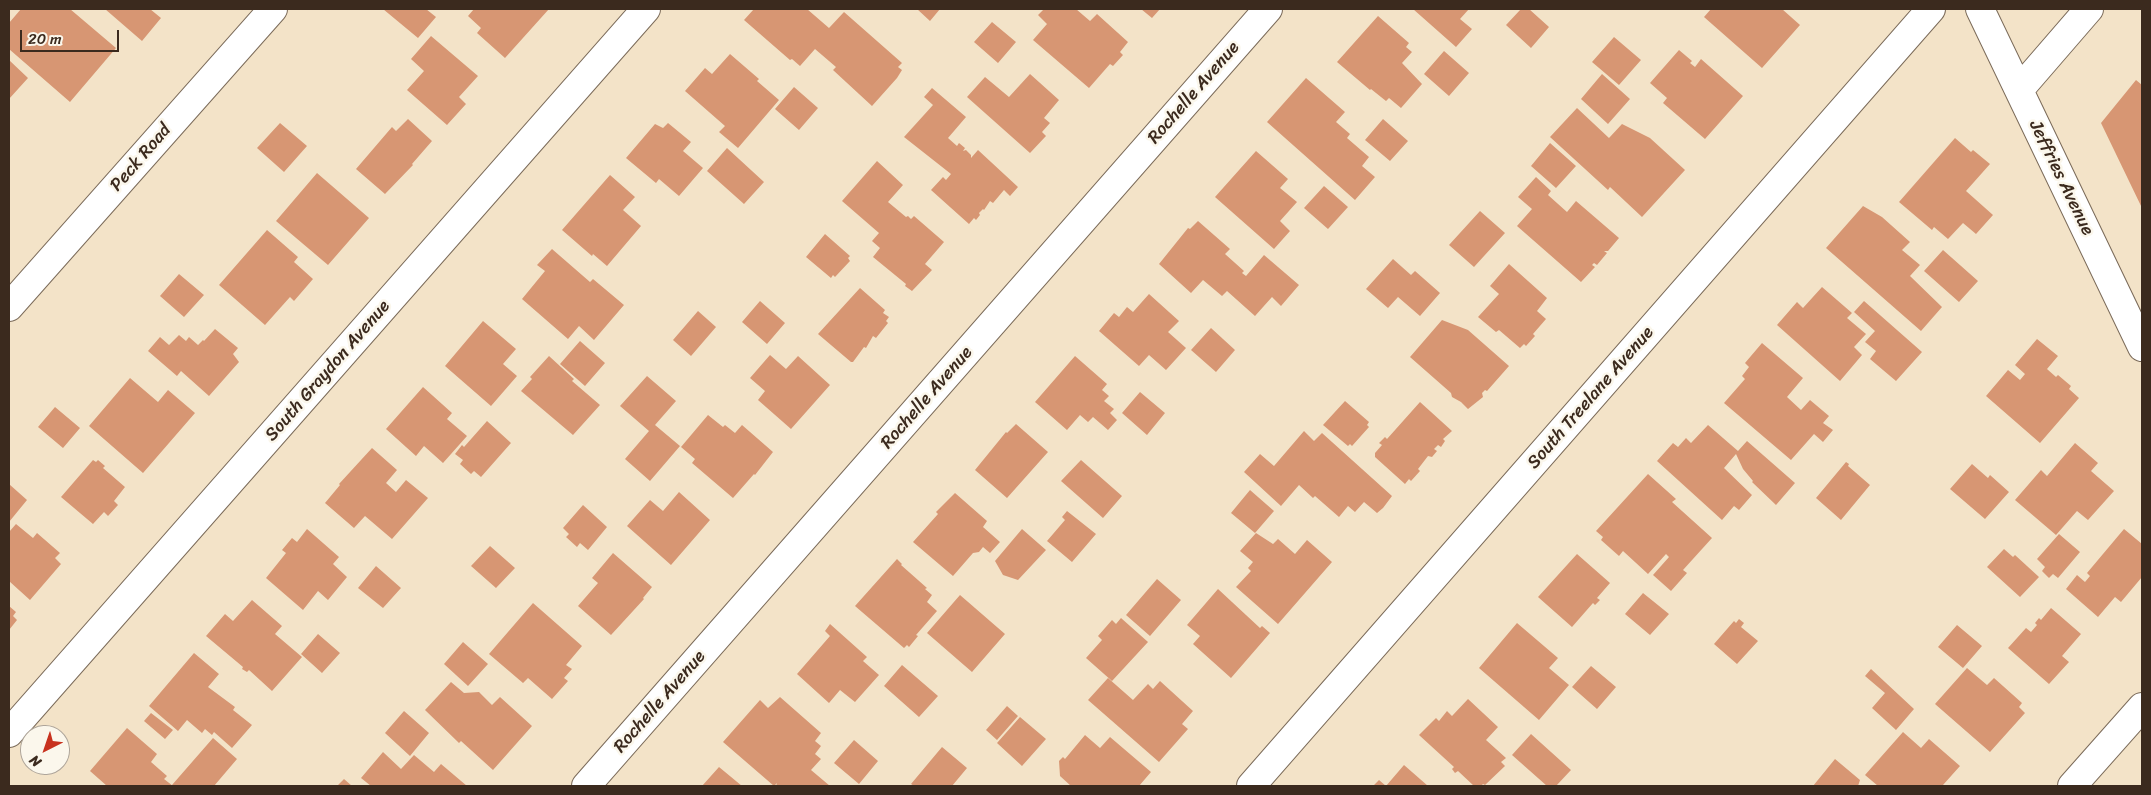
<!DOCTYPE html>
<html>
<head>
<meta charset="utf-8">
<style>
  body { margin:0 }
  #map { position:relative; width:2151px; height:795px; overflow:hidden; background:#f3e3c8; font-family:Sriracha,sans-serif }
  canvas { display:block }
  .frame { position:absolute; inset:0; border:10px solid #3b2a1e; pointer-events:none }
  .north { position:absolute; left:20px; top:725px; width:50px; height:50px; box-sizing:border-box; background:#fbf7ec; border:1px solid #aea59a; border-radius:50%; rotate:221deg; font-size:14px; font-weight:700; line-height:20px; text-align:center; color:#3b2a1e }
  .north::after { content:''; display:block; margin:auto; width:18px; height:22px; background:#c8321e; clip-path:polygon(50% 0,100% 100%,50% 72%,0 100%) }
  .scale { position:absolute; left:20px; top:30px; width:99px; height:22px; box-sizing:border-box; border:2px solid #3b2a1e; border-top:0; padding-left:6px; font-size:15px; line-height:18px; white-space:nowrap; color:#3b2a1e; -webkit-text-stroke:4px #fbf7ec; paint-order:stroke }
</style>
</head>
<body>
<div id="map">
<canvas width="2151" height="795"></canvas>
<div class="frame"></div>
<div class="north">N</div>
<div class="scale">20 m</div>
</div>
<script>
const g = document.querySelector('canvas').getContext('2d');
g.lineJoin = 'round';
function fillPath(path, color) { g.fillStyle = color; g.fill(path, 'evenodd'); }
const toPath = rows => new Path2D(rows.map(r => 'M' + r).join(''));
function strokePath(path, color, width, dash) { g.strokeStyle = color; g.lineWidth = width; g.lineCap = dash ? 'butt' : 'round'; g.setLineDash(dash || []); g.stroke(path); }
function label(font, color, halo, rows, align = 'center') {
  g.font = font + ' Sriracha,sans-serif'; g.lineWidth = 5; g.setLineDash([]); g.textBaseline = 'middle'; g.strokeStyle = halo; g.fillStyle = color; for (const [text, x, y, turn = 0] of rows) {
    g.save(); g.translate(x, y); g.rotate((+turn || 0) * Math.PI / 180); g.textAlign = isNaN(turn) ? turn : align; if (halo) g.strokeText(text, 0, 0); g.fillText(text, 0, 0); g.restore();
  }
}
fillPath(toPath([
  [21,9,70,9,116,48,70,102,9,49,9,23],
  [105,9,150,9,161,18,142,41],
  [383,9,426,9,436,17,418,38],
  [474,9,549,9,505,58,477,33,481,28,468,16],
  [754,9,807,9,829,28,844,12,902,63,898,67,902,70,897,78,872,106,833,70,836,67,815,49,800,66,792,59,790,60,744,20],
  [917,9,940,9,930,21],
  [1044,9,1076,9,1090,21,1097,14,1128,42,1120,52,1123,55,1113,66,1110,64,1089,88,1033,40,1047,24,1038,15],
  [1141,9,1160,9,1152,18],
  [1413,9,1469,9,1460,19,1472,29,1456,47],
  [1521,9,1529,9,1549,27,1531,48,1506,25],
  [1711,9,1782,9,1800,25,1762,68,1704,17],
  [1378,16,1409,43,1406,47,1412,52,1402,63,1422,84,1401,108,1389,98,1386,101,1371,89,1370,90,1337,62],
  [992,22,1016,42,998,63,974,42],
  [431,36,478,76,459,97,466,104,447,125,407,90,424,71,411,59],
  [1614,37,1641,60,1619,85,1592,62],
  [1679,50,1692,61,1690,63,1695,67,1701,59,1743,96,1705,139,1663,103,1667,98,1650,83],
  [1444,51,1469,73,1449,96,1424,74],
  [730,54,759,79,757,81,779,100,738,148,719,132,725,126,685,91,705,68,712,74],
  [9,60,28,78,9,99],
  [1030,74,1059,100,1044,118,1050,123,1042,132,1046,136,1030,153,967,97,985,77,1009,97],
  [1602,74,1630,99,1608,124,1581,99],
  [1306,78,1345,112,1336,122,1350,134,1347,138,1369,157,1362,166,1375,177,1355,200,1267,122],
  [2136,80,2142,85,2142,208,2101,123],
  [794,87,818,108,799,130,775,109],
  [932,88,966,117,948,138,957,146,959,143,965,148,963,151,966,150,971,155,971,158,978,150,1018,187,1010,196,1004,190,993,203,990,201,984,210,983,209,979,213,980,215,976,220,974,218,969,224,931,190,943,177,946,180,951,174,904,137,933,105,924,97],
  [1577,108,1609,138,1622,124,1650,138,1685,170,1642,217,1610,187,1608,190,1550,137],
  [408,119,432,141,412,164,413,165,385,194,356,169,392,127,396,131],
  [1383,119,1408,141,1390,161,1365,140],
  [280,123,307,146,284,172,257,148],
  [668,123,691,142,683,151,703,168,679,196,659,179,656,183,626,158,655,124,663,128],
  [1955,138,1971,152,1973,150,1990,164,1966,191,1993,215,1976,234,1963,223,1948,239,1934,227,1932,230,1899,202],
  [1550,143,1576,166,1556,188,1531,166],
  [727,148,764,182,744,204,707,171],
  [1256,151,1288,179,1280,188,1297,202,1280,221,1290,231,1274,249,1215,197],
  [877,161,903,185,888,202,906,217,908,216,911,219,914,216,944,242,925,264,932,270,912,291,905,286,906,284,873,257,880,248,872,241,879,233,842,201],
  [317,173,369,218,328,265,276,221],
  [610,175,635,197,623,210,641,226,607,266,593,254,592,256,562,230],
  [1536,177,1551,191,1548,195,1567,212,1576,201,1619,238,1608,251,1604,251,1607,253,1597,265,1594,263,1592,265,1595,267,1581,282,1517,226,1532,209,1518,197],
  [1324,186,1348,207,1328,229,1304,208],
  [1863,206,1882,217,1910,242,1902,250,1920,265,1910,276,1942,307,1921,331,1826,248],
  [1480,211,1505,233,1474,267,1449,245],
  [1198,221,1230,249,1225,254,1244,271,1242,273,1246,276,1264,255,1299,285,1281,306,1272,297,1255,316,1227,291,1222,296,1203,280,1191,293,1159,264,1188,228,1190,229],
  [267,230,298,257,294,262,313,279,294,301,290,297,265,325,219,285],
  [825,234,850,256,848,258,850,261,835,277,833,275,831,278,806,257],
  [552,249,590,282,593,279,624,305,594,340,579,326,568,339,522,299,545,271,537,265],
  [1943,250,1978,281,1959,302,1924,271],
  [1393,259,1411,275,1415,271,1440,293,1420,316,1398,297,1388,308,1366,289],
  [1509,264,1547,298,1537,311,1546,319,1533,334,1535,336,1526,346,1524,344,1520,348,1499,330,1496,332,1478,317,1499,294,1490,286],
  [179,274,204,295,184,317,160,296],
  [1822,287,1852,313,1847,318,1866,334,1854,347,1862,355,1840,381,1777,325,1797,302,1803,308],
  [860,288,885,310,883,313,889,317,886,321,888,323,876,338,873,336,866,348,864,347,853,362,851,362,818,334],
  [1149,294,1179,321,1168,332,1186,348,1166,370,1149,355,1139,366,1099,331,1114,313,1119,317,1127,307,1133,312],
  [760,301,785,323,767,344,742,322],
  [1864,301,1922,352,1896,381,1870,359,1876,351,1865,342,1875,331,1854,312],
  [698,311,716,327,691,356,673,340],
  [1442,320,1468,330,1509,366,1487,391,1485,390,1482,393,1483,397,1468,409,1461,402,1452,397,1451,393,1410,357],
  [483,321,516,349,503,364,517,376,491,406,445,366],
  [1211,328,1235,350,1216,372,1191,350],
  [215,329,238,348,233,354,239,362,209,396,181,371,177,376,148,351,160,337,169,345,179,335,186,341,189,337,198,345,203,340,204,341],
  [2037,339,2058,356,2047,369,2056,377,2058,375,2071,386,2069,389,2079,398,2040,443,1986,396,2008,370,2020,380,2025,374,2015,365],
  [580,341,605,363,585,386,560,364],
  [1762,343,1803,378,1787,397,1801,410,1810,400,1829,416,1823,423,1833,430,1823,442,1814,434,1791,460,1724,403,1745,379,1742,376,1749,367,1745,363],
  [770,355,786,369,798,356,830,385,791,429,758,400,765,391,750,378],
  [549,356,574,379,572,381,600,405,573,435,521,391,532,379,530,377],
  [1075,356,1107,384,1102,390,1109,396,1104,401,1114,409,1110,413,1117,420,1108,430,1093,417,1088,422,1080,415,1067,430,1035,402],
  [647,376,676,401,655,425,680,446,650,481,625,459,649,431,620,406],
  [130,378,158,402,168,390,195,413,143,473,89,426],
  [423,387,452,413,447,419,467,436,443,463,424,446,416,456,386,429],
  [1140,392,1165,413,1147,435,1122,413],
  [1345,401,1369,422,1367,425,1369,427,1352,446,1350,444,1348,446,1323,425],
  [1420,402,1452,431,1443,439,1445,441,1441,447,1438,445,1434,449,1437,451,1432,457,1428,456,1418,469,1420,471,1411,481,1409,479,1405,484,1375,457,1375,453,1382,445,1379,443,1385,437,1387,439],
  [55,407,80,428,63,448,38,427],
  [708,415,723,427,725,425,735,433,742,425,773,452,755,475,754,474,733,498,692,463,695,459,681,447],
  [487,421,511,443,481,477,474,471,471,474,460,464,463,460,455,454,462,445,464,447],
  [1016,424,1048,452,1007,498,975,470,1006,432,1007,433],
  [1708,425,1738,451,1747,441,1795,483,1776,505,1752,482,1753,481,1743,469,1736,454,1724,468,1752,495,1739,510,1734,506,1722,520,1657,461,1673,443,1678,447,1686,438,1691,443],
  [1304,431,1314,441,1322,433,1392,496,1383,508,1377,513,1364,502,1355,512,1348,506,1339,517,1315,496,1313,498,1299,485,1281,506,1244,472,1260,454,1274,466],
  [2075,443,2098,463,2091,471,2114,491,2088,520,2077,511,2056,535,2015,500,2041,470,2047,476],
  [372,448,397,470,386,483,396,492,406,480,428,498,392,539,365,516,354,528,325,503,340,485,339,484],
  [93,460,96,462,98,460,105,466,103,468,125,487,114,501,118,505,108,516,104,512,93,524,61,497],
  [1081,460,1122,496,1103,518,1061,481],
  [1846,462,1849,464,1848,466,1870,485,1841,520,1816,498],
  [1972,464,1988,478,1990,475,2009,492,1985,519,1950,489],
  [1648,474,1676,499,1672,502,1712,538,1683,570,1687,573,1671,591,1653,575,1669,557,1666,554,1648,574,1623,551,1619,556,1601,540,1603,537,1596,531],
  [9,484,27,500,9,522],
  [1250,490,1274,511,1255,533,1231,513],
  [679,492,710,520,671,565,627,526,650,500,663,511],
  [955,493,987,521,983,527,1000,542,990,553,983,547,979,552,973,553,953,576,913,542,938,514,936,512],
  [583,505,607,527,588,550,580,543,577,547,566,537,569,534,563,528],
  [1067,511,1096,534,1072,562,1047,541,1065,520,1062,517],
  [16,524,33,538,37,533,60,553,55,558,61,564,30,600,9,581,9,532],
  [307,529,339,557,333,564,347,577,328,600,318,591,303,610,266,578,286,553,282,550,292,538,297,542],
  [1022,529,1046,550,1018,580,1003,575,995,561],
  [2124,529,2142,544,2142,577,2121,602,2115,597,2098,617,2066,589,2077,575,2085,582,2090,576,2087,573],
  [1256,533,1273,544,1278,539,1295,554,1307,540,1332,562,1278,624,1236,587,1251,571,1248,568,1253,562,1240,551],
  [2059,534,2080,552,2058,578,2053,574,2049,578,2042,571,2045,567,2037,559],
  [490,546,515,568,496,588,471,566],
  [2004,549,2013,557,2015,555,2039,577,2020,597,1987,567],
  [613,553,652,587,643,598,644,599,611,635,578,606,598,583,592,578],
  [1577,554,1610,583,1597,598,1600,600,1595,605,1593,603,1572,627,1538,597],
  [897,559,902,564,901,565,927,588,925,589,932,595,927,602,937,611,916,635,918,636,909,647,907,645,904,648,855,606],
  [376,566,401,588,383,608,358,588],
  [1157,579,1181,600,1150,636,1126,615],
  [1218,589,1260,628,1262,626,1270,633,1231,678,1193,644,1200,636,1187,625],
  [1643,593,1669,614,1650,635,1625,614],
  [960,595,1005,634,972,672,927,633],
  [252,600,282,626,275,634,302,657,272,691,249,670,247,672,242,669,243,667,206,636,225,614,233,621],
  [533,603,582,646,566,665,572,669,564,678,568,681,552,699,528,678,523,683,489,654],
  [9,606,16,612,13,616,17,620,9,630],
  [2051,608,2081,634,2062,656,2069,662,2049,684,2008,648,2026,628,2031,632,2037,625,2035,623,2039,618,2041,620],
  [1121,618,1148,642,1112,681,1086,658,1102,640,1098,636,1112,620,1116,624],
  [1739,619,1744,623,1741,627,1758,641,1737,664,1714,644,1734,621,1736,623],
  [1517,623,1558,658,1549,668,1569,685,1539,720,1479,668],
  [830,624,867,657,863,661,879,675,855,702,840,690,829,703,797,674,830,636,825,631],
  [1957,625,1982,646,1963,668,1938,647],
  [318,634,340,653,322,673,301,654],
  [463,642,488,664,468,686,444,664],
  [194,653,219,674,208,687,235,707,233,710,252,725,232,748,214,732,212,735,205,729,202,733,187,720,178,731,149,706],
  [902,665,938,696,919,717,884,686],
  [1591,666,1616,687,1597,709,1572,687],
  [1967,668,1987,685,1994,678,2022,703,2019,707,2025,713,1990,752,1935,704],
  [1871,669,1914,709,1896,730,1872,708,1885,693,1865,676],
  [1108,678,1133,700,1148,684,1153,689,1160,681,1193,711,1182,724,1188,729,1159,762,1088,700],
  [451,682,464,693,479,692,492,705,500,697,532,726,493,770,461,741,459,743,425,710],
  [780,697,821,733,815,741,821,746,815,754,821,759,811,770,830,786,776,786,777,783,774,786,723,742,760,700,768,708],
  [1468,699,1498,727,1486,740,1506,758,1501,762,1505,766,1485,785,1483,784,1481,786,1474,786,1458,771,1455,773,1452,769,1454,767,1419,735,1436,718,1439,721,1447,711,1452,716],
  [1007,706,1018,716,997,740,986,730],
  [404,711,429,733,410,756,385,733],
  [151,713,173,730,165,739,144,721],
  [1020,717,1046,739,1022,766,997,743],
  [127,728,157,754,151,762,167,776,164,779,173,786,107,786,90,771],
  [1903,732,1921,748,1929,739,1960,766,1943,785,1945,786,1878,786,1865,775],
  [1531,734,1571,770,1556,786,1547,786,1512,755],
  [1085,735,1100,748,1110,737,1151,772,1139,786,1071,786,1060,776,1059,761,1063,757,1065,759],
  [213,738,237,759,214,786,174,786,172,785],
  [854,740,878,761,859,784,834,763],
  [942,747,967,768,952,786,914,786,911,784],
  [383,752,401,769,414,755,434,772,441,764,467,786,371,786,361,778],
  [1835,759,1860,780,1858,786,1813,786],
  [1404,765,1428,786,1373,786,1379,780,1386,786],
  [719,767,742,786,702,786],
  [344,779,352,786,337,786]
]), '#d79673');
const street = toPath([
  [1980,9,2142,347],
  [2019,90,2089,9],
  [9,733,646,9],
  [586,786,1268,9],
  [1251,786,1931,9],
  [2072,786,2142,707]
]);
const secondary = toPath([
  [9,307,273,9]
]);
strokePath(street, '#7b6b5a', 30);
strokePath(secondary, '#7b6b5a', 30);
strokePath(street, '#fff', 28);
strokePath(secondary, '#fff', 28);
label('18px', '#3b2a1e', '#fbf7ec', [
  ["Rochelle Avenue",1194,93,-49],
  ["Peck Road",141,158,-49],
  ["Jeffries Avenue",2061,178,64],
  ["South Graydon Avenue",328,371,-49],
  ["Rochelle Avenue",927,398,-49],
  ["South Treelane Avenue",1591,398,-49],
  ["Rochelle Avenue",660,702,-49]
]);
</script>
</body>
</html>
